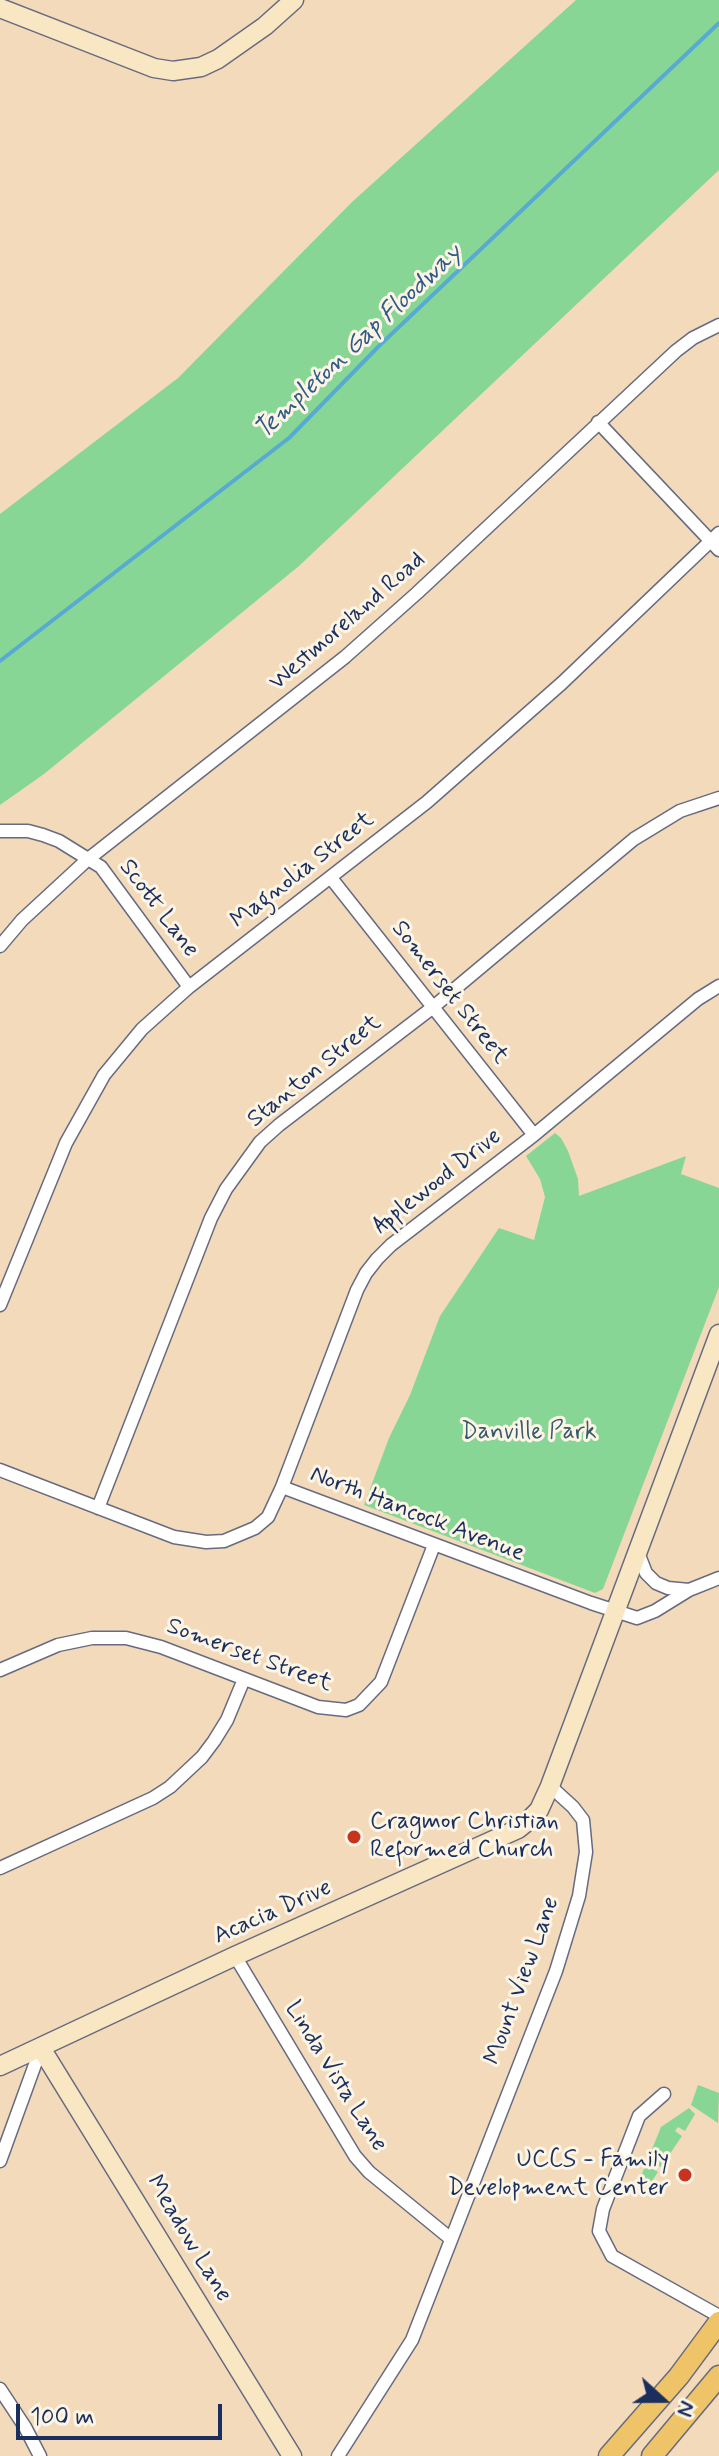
<!DOCTYPE html>
<html>
<head>
<meta charset="utf-8">
<style>
  body { margin:0 }
  #map { position:relative; width:719px; height:2456px; overflow:hidden; background:#f3dabb; font-family:Mynerve,sans-serif }
  canvas { display:block }
  .north { position:absolute; left:623px; top:2360px; width:80px; height:80px; -webkit-text-stroke:6px #fcf5e5; paint-order:stroke; rotate:111deg; font-size:22px; font-weight:700; line-height:32px; text-align:center; color:#1b2f5e }
  .north::after { content:''; display:block; margin:auto; width:28px; height:36px; background:#1b2f5e; clip-path:polygon(50% 0,100% 100%,50% 72%,0 100%) }
  .scale { position:absolute; left:16px; top:2404px; width:206px; height:36px; box-sizing:border-box; border:4px solid #1b2f5e; border-top:0; padding-left:10px; font-size:24px; line-height:28px; white-space:nowrap; color:#1b2f5e; -webkit-text-stroke:6px #fcf5e5; paint-order:stroke }
</style>
</head>
<body>
<div id="map">
<canvas width="719" height="2456"></canvas>
<div class="north">N</div>
<div class="scale">100 m</div>
</div>
<script>
const g = document.querySelector('canvas').getContext('2d');
g.lineJoin = 'round';
function fillPath(path, color) { g.fillStyle = color; g.fill(path, 'evenodd'); }
const toPath = rows => new Path2D(rows.map(r => 'M' + r).join(''));
function strokePath(path, color, width, dash) { g.strokeStyle = color; g.lineWidth = width; g.lineCap = dash ? 'butt' : 'round'; g.setLineDash(dash || []); g.stroke(path); }
function label(font, color, halo, rows, align = 'center') {
  g.font = font + ' Mynerve,sans-serif'; g.lineWidth = 6; g.setLineDash([]); g.textBaseline = 'middle'; g.strokeStyle = halo; g.fillStyle = color; for (const [text, x, y, turn = 0] of rows) {
    g.save(); g.translate(x, y); g.rotate((+turn || 0) * Math.PI / 180); g.textAlign = isNaN(turn) ? turn : align; if (halo) g.strokeText(text, 0, 0); g.fillText(text, 0, 0); g.restore();
  }
}
fillPath(toPath([
  [576,0,719,0,719,170,299,566,44,774,0,805,0,514,178,378,352,202],
  [555,1133,561,1138,568,1151,578,1179,579,1196,686,1156,681,1174,719,1188,719,1287,603,1589,595,1593,364,1505,389,1438,410,1395,440,1316,499,1228,534,1240,545,1197,540,1179,526,1156],
  [698,2085,719,2093,718,2123,691,2105],
  [689,2108,695,2114,685,2131,678,2127,675,2131,682,2136,661,2167,654,2164,651,2168,658,2172,648,2187,639,2181,661,2127]
]), '#88d695');
strokePath(toPath([
  [0,661,289,438,380,345,719,23]
]), '#57abd3', 4);
const street = toPath([
  [598,422,719,550],
  [0,831,28,831,43,835,59,841,101,867,189,987],
  [331,878,534,1135],
  [0,946,22,920,87,860,345,657,417,593,676,351,693,338,719,325],
  [0,1305,66,1143,104,1075,142,1029,189,987,427,802,562,683,719,533],
  [0,1470,174,1537,206,1542,224,1541,255,1528,268,1517,282,1487,591,1603,637,1618,655,1611,689,1590,719,1578],
  [282,1487,357,1290,366,1273,377,1259,391,1245,534,1135,698,999,719,986],
  [98,1508,211,1218,226,1189,260,1142,279,1125,432,1008,634,839,680,811,719,798],
  [637,1550,646,1573,656,1583,668,1588,689,1590],
  [0,1670,58,1645,92,1638,126,1638,161,1647,318,1707,346,1710,359,1705,381,1682,434,1545],
  [0,1868,153,1798,170,1787,202,1757,214,1741,227,1720,244,1679],
  [235,1956,355,2156,369,2172,451,2239],
  [664,2094,639,2116,603,2209,599,2231,612,2256,719,2316],
  [0,2161,41,2048],
  [0,2389,25,2427,40,2456],
  [338,2456,412,2340,556,1971,579,1896,586,1852,583,1820,573,1807,550,1786]
]);
const secondary = toPath([
  [0,8,154,68,173,71,201,67,218,59,265,26,294,0],
  [41,2048,292,2456],
  [0,2066,235,1956,518,1829,528,1821,539,1810,550,1786,719,1334]
]);
const primary = toPath([
  [609,2456,679,2376,719,2322],
  [652,2456,719,2376]
]);
strokePath(street, '#676b7f', 15);
strokePath(secondary, '#676b7f', 21);
strokePath(primary, '#676b7f', 23);
strokePath(street, '#fff', 12);
strokePath(secondary, '#f9e7c3', 18);
strokePath(primary, '#efc469', 20);
for (const [x, y, r, color] of [
  [354,1837,8,"#c8321e"],
  [685,2175,8,"#c8321e"]
]) { const dot = new Path2D(); dot.arc(x, y, r, 0, 2 * Math.PI); g.fillStyle = color; g.fill(dot); strokePath(dot, '#fcf5e5', 3); }
label('24px', '#1b2f5e', '#fcf5e5', [
  ["Westmoreland Road",348,622,-41],
  ["Magnolia Street",303,871,-38],
  ["Scott Lane",158,909,53],
  ["Somerset Street",449,993,52],
  ["Stanton Street",315,1072,-39],
  ["Applewood Drive",438,1182,-38],
  ["North Hancock Avenue",417,1515,21],
  ["Somerset Street",249,1656,20],
  ["Acacia Drive",273,1913,-24],
  ["Mount View Lane",523,1981,-70],
  ["Linda Vista Lane",335,2077,58],
  ["Meadow Lane",188,2239,59]
]);
label('24px', '#36596c', '#fcf5e5', [
  ["Danville Park",529,1433]
]);
label('24px', '#1b2f5e', '#fcf5e5', [
  ["Cragmor Christian",370,1823],
  ["Reformed Church",370,1851],
  ["UCCS - Family",669,2161,"right"],
  ["Development Center",669,2189,"right"]
], 'left');
label('italic 26px', '#305a87', '#fcf5e5', [
  ["Templeton Gap Floodway",359,343,-43]
]);
</script>
</body>
</html>
